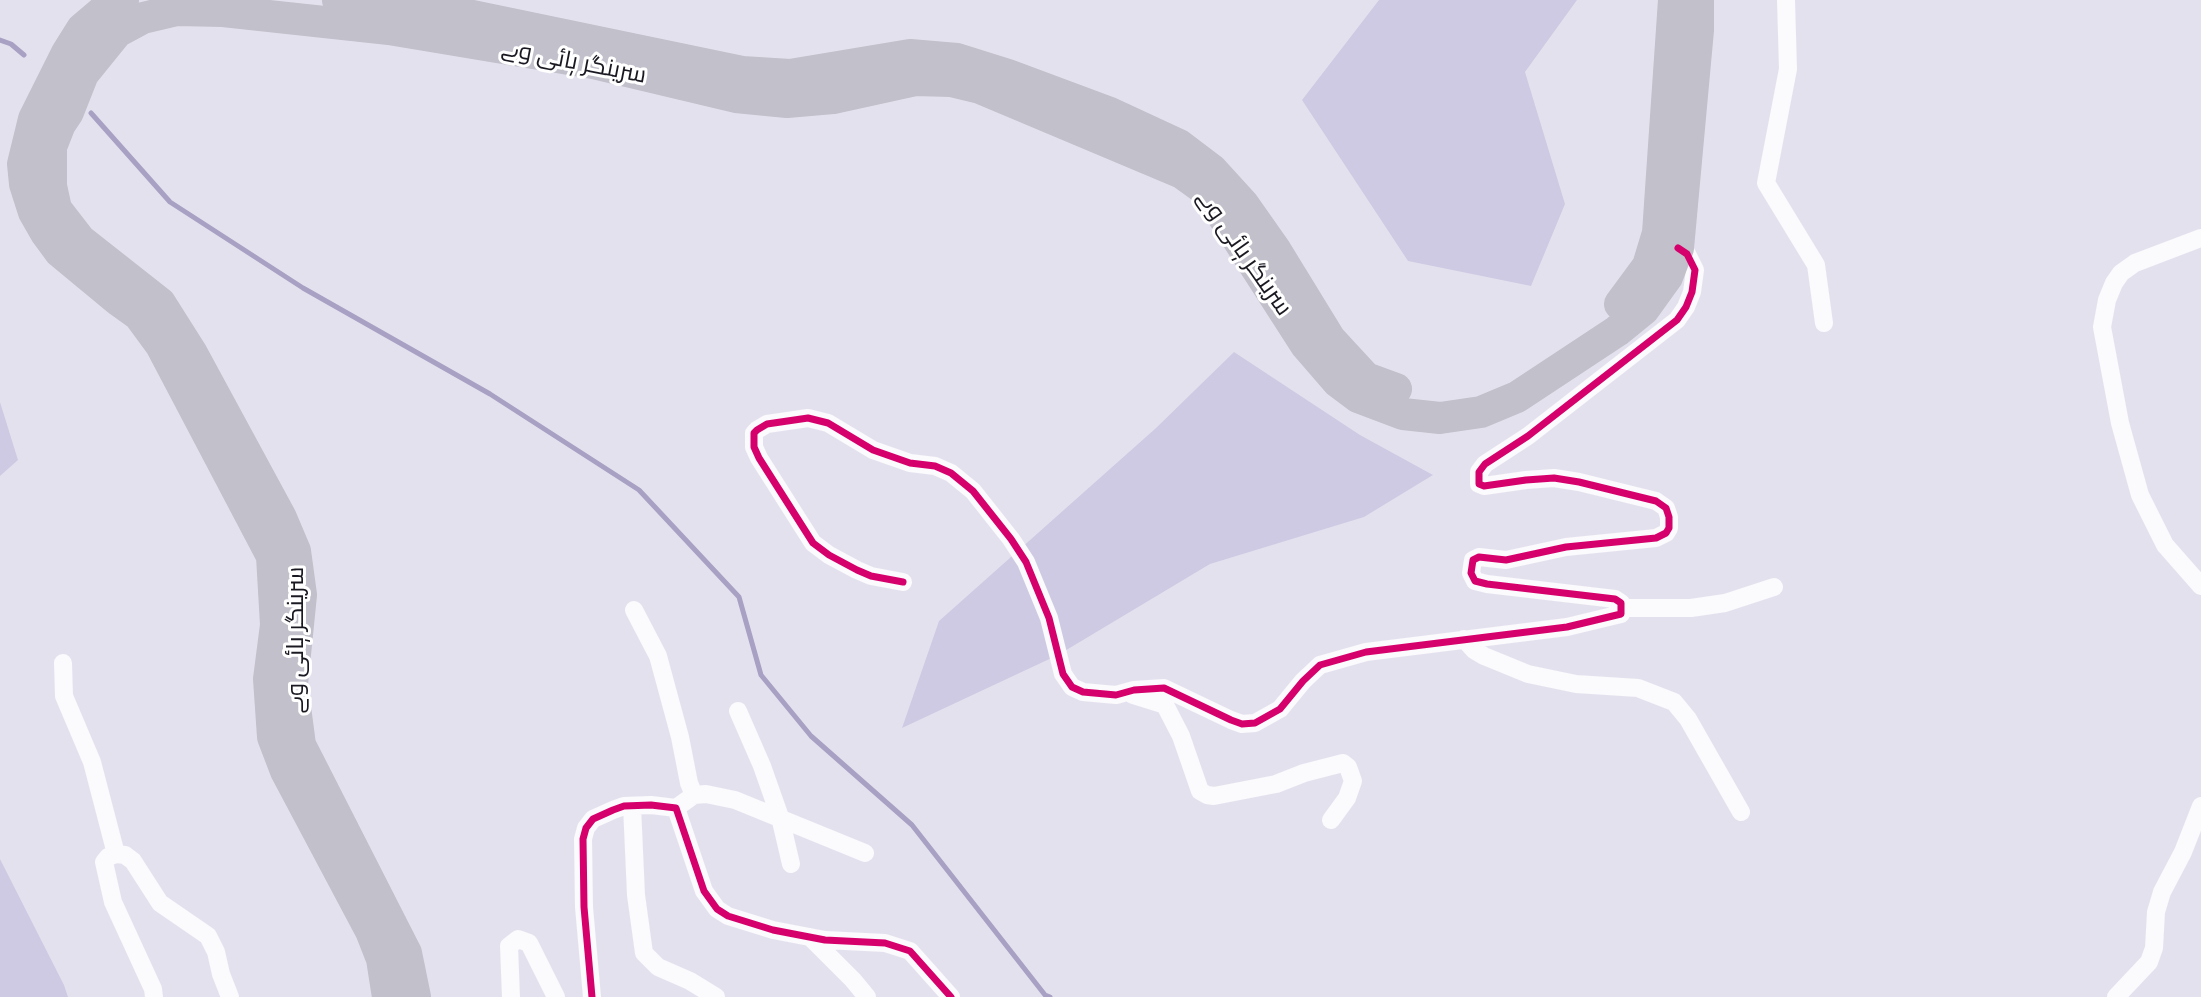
<!DOCTYPE html>
<html>
<head>
<meta charset="utf-8">
<style>
  body { margin:0 }
  canvas { display:block; background:#e4e1ee }
</style>
</head>
<body>
<canvas width="2201" height="997"></canvas>
<script>
const g = document.querySelector('canvas').getContext('2d');
g.lineJoin = 'round';
function fillPath(path, color) { g.fillStyle = color; g.fill(path, 'evenodd'); }
const toPath = rows => new Path2D(rows.map(r => 'M' + r).join(''));
function strokePath(path, color, width, dash) { g.strokeStyle = color; g.lineWidth = width; g.lineCap = dash ? 'butt' : 'round'; g.setLineDash(dash || []); g.stroke(path); }
function label(font, color, halo, rows, align = 'center') {
  g.font = font + ' "Zilla Slab",Cairo,serif'; g.lineWidth = 6; g.setLineDash([]); g.textBaseline = 'middle'; g.strokeStyle = halo; g.fillStyle = color; for (const [text, x, y, turn = 0] of rows) {
    g.save(); g.translate(x, y); g.rotate((+turn || 0) * Math.PI / 180); g.textAlign = isNaN(turn) ? turn : align; if (halo) g.strokeText(text, 0, 0); g.fillText(text, 0, 0); g.restore();
  }
}
fillPath(toPath([
  [1379,0,1577,0,1525,72,1565,204,1531,286,1408,261,1302,100],
  [1234,352,1360,435,1433,475,1364,517,1210,564,1058,655,902,728,939,621,1156,428],
  [0,402,18,460,0,476],
  [0,859,64,985,68,997,0,997]
]), '#cfcae3');
strokePath(toPath([
  [0,40,11,44,24,55],
  [91,113,170,202,303,288,490,394,639,490,739,597,761,675,811,736,912,825,1045,995,1050,997]
]), '#a8a1c4', 5);
strokePath(toPath([
  [1786,0,1788,69,1766,183,1816,265,1824,323],
  [2201,238,2135,263,2121,273,2114,283,2107,300,2102,327,2120,423,2140,495,2165,545,2201,586],
  [903,582,871,576,857,570,829,555,813,543,759,458,754,447,754,433,757,430,767,424,808,418,828,423,873,450,910,463,935,466,951,473,973,491,1011,539,1026,562,1049,618,1063,674,1072,687,1083,692,1116,695,1134,690,1164,688,1231,720,1242,724,1255,723,1280,709,1303,681,1320,665,1366,652,1567,627,1621,614,1621,603,1615,599,1487,584,1475,581,1471,573,1473,560,1479,557,1506,560,1566,547,1656,538,1666,533,1669,528,1669,517,1666,508,1656,501,1579,482,1554,478,1526,480,1484,486,1479,484,1479,472,1485,464,1528,436,1677,320,1686,307,1692,292,1695,270,1687,254,1678,248],
  [1622,608,1691,608,1725,603,1774,587],
  [634,610,658,656,680,737,689,783,694,795],
  [1464,639,1474,650,1484,656,1528,674,1576,684,1638,688,1674,702,1688,719,1741,812],
  [63,663,64,696,92,762,116,854],
  [1133,695,1165,705,1181,736,1200,791,1207,795,1214,796,1276,784,1304,773,1343,763,1348,767,1353,781,1347,798,1331,820],
  [738,711,762,766,780,817,791,864],
  [632,806,636,895,644,953,658,967,690,981,716,997],
  [676,808,694,795,706,794,735,800,865,853],
  [810,937,853,980,867,997],
  [154,997,153,989,113,902,104,862,108,857,116,854,125,855,133,861,160,903,208,936,216,952,221,974,230,997],
  [511,997,509,946,518,939,529,943,556,997],
  [592,997,584,907,583,839,586,828,593,819,613,810,624,806,651,805,676,808,704,891,717,909,728,916,773,930,825,940,885,943,910,951,951,997],
  [2116,997,2149,962,2154,948,2156,912,2162,892,2183,852,2201,806]
]), '#fbfafc', 18);
strokePath(toPath([
  [123,0,109,6,82,29,67,53,34,119,23,164,25,184,34,212,46,233,60,252,118,300,139,315,161,345,272,556,276,625,269,679,273,737,286,771,371,931,382,959,388,997],
  [338,0,463,14,742,72,790,75,910,55,957,59,1008,75,1110,113,1179,145,1212,170,1243,204,1276,251,1330,339,1366,378,1396,389],
  [1620,304,1648,266,1658,233,1674,0],
  [415,997,406,953,300,745,292,684,301,595,295,551,281,518,191,352,160,303,80,240,56,209,51,186,51,147,60,124,68,112,83,74,117,32,143,18,177,10,223,11,389,29,593,63,736,97,787,102,833,98,915,80,951,81,980,88,1182,173,1207,191,1306,345,1338,382,1358,397,1403,414,1440,418,1481,412,1517,397,1617,331,1644,309,1667,277,1678,248,1698,30,1698,0]
]), '#c2c0ca', 32);
strokePath(toPath([
  [903,582,871,576,857,570,829,555,813,543,759,458,754,447,754,433,757,430,767,424,808,418,828,423,873,450,910,463,935,466,951,473,973,491,1011,539,1026,562,1049,618,1063,674,1072,687,1083,692,1116,695,1134,690,1164,688,1231,720,1242,724,1255,723,1280,709,1303,681,1320,665,1366,652,1567,627,1621,614,1621,603,1615,599,1487,584,1475,581,1471,573,1473,560,1479,557,1506,560,1566,547,1656,538,1666,533,1669,528,1669,517,1666,508,1656,501,1579,482,1554,478,1526,480,1484,486,1479,484,1479,472,1485,464,1528,436,1677,320,1686,307,1692,292,1695,270,1687,254,1678,248],
  [592,997,584,907,583,839,586,828,593,819,613,810,624,806,651,805,676,808,704,891,717,909,728,916,773,930,825,940,885,943,910,951,951,997]
]), '#d6006c', 7);
label('24px', '#1a1921', '#fff', [
  ["سرینگر ہائی وے",574,62,11],
  ["سرینگر ہائی وے",1244,253,55],
  ["سرینگر ہائی وے",296,640,-90]
]);
</script>
</body>
</html>
